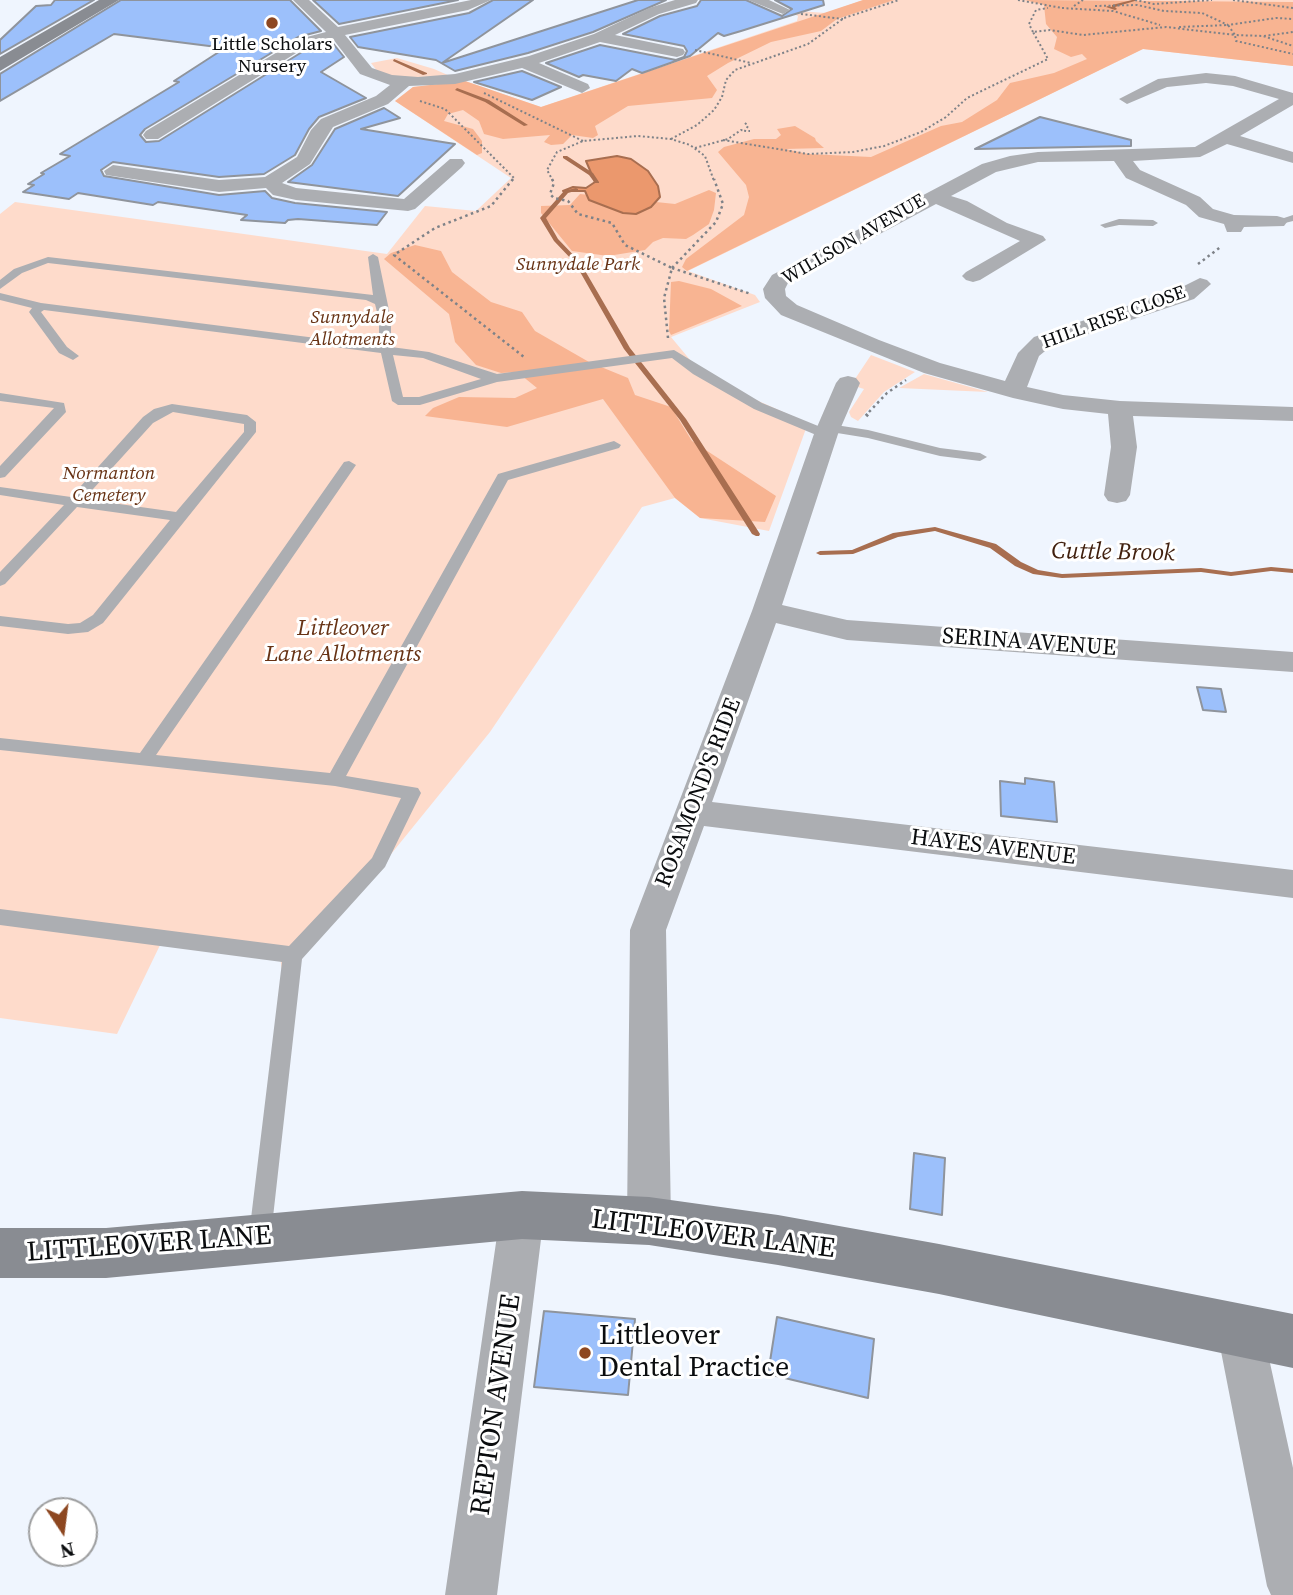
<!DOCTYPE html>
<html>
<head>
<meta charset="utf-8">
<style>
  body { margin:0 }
  #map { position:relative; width:1293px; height:1595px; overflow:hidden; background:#eff5fe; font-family:"Source Serif 4",serif }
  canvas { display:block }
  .north { position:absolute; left:28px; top:1497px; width:70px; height:70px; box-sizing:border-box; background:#fff; border:2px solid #9d9e9f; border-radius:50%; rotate:167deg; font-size:19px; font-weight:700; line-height:28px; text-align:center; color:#0a0c0e }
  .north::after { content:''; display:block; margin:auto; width:24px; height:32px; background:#8d4720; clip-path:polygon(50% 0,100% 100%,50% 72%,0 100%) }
</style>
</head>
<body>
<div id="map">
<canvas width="1293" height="1595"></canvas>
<div class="north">N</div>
</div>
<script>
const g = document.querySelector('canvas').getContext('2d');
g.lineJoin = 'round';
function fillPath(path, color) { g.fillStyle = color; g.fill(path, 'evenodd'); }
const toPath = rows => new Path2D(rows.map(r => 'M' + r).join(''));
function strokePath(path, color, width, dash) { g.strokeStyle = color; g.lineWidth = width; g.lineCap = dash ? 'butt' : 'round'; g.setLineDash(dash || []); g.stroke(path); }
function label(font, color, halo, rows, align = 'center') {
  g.font = font + ' "Source Serif 4",serif'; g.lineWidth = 6; g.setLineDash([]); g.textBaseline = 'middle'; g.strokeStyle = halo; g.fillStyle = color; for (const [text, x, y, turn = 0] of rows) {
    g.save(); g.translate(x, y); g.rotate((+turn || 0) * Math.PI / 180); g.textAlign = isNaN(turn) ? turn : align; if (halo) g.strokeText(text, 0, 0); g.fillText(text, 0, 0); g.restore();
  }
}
fillPath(toPath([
  [863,0,1293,0,1293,66,1143,49,688,271,755,295,760,302,671,337,696,367,727,387,808,423,769,531,700,518,675,498,642,507,490,732,383,864,282,972,280,956,162,941,117,1034,0,1018,0,214,15,202,387,254,425,206,476,211,511,178,395,101,413,87,465,81,541,107,797,21,798,16,792,13,798,11,826,13],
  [397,58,434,69,450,76,426,79,394,77,377,71,371,63],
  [871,355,915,372,884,392,858,421,851,417,849,412,864,389,851,385],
  [924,374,988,392,899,388]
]), '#fedbcb');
fillPath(toPath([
  [863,0,894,0,837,19,821,31,771,42,728,63,707,76,717,90,712,98,628,106,595,126,598,135,593,138,572,135,563,144,551,145,544,142,550,135,503,139,484,134,479,121,463,110,448,114,444,121,473,129,482,141,482,153,477,155,395,101,413,87,465,81,541,107],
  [1025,0,1293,2,1293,66,1143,49,687,271,682,267,686,259,744,215,749,197,746,185,718,152,724,147,754,139,776,139,781,135,777,129,795,126,815,138,816,141,824,148,785,149,808,154,871,157,941,126,962,122,997,100,1010,83,1054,73,1087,59,1082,54,1071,57,1054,49,1057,37,1046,24,1044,5],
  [709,190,716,193,714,210,709,224,693,235,686,239,663,238,653,242,645,250,608,256,572,251,541,213,541,206,570,205,580,194,675,204],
  [415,245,441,251,452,272,491,302,522,312,535,331,589,362,628,378,635,395,671,407,692,441,776,496,765,522,700,518,675,498,603,399,507,427,425,416,433,408,459,397,515,398,537,388,521,375,531,371,501,373,476,365,455,342,449,314,384,259,391,253],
  [679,281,711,289,742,306,671,335,669,331,671,282]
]), '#f8b492');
const water = toPath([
  [617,156,631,159,648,171,658,186,660,197,651,207,636,214,623,213,589,200,585,191,563,191,573,187,586,188,595,182,586,161,617,156]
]);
fillPath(water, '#eb986d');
strokePath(water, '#a86e50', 2);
fillPath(toPath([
  [1132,0,1138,0,1115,7,1117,9,1115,10,1106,7,1108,6,1112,7,1112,5,1132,0],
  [394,59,427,73,427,74,423,75,393,61,394,59],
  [457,88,489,100,528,125,524,126,485,102,455,90,457,88],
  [563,156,567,156,593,173,599,182,599,183,595,183,589,175,563,158,563,156],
  [576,188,578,189,578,190,568,193,546,218,558,239,580,262,630,348,686,419,760,534,759,536,756,536,752,534,680,420,624,349,575,263,554,241,540,218,564,191,576,188],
  [935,527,996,544,1021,562,1038,570,1062,574,1201,568,1231,572,1271,567,1293,569,1293,573,1271,571,1231,576,1201,572,1062,578,1033,574,1015,566,990,548,935,531,898,537,853,554,820,555,816,553,820,551,852,550,893,533,935,527]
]), '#a86e50');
const building = toPath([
  [55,0,94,0,0,54,0,40,36,6,51,5,55,0],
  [121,0,290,0,321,31,298,37,145,129,140,135,146,142,159,141,310,47,332,42,344,57,321,72,366,98,319,117,309,129,295,155,264,174,219,177,113,162,101,170,104,176,219,195,265,191,272,198,295,203,387,212,377,225,298,219,288,220,285,223,241,220,247,215,158,202,153,205,78,193,69,199,23,192,34,185,28,184,44,174,41,173,70,156,60,154,179,82,174,81,225,48,114,34,0,101,0,74,121,0],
  [313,0,458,0,339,24,313,0],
  [493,0,533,0,442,63,638,0,666,0,593,32,528,53,455,71,436,60,358,47,350,37,469,13,493,0],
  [701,0,746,0,782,16,792,9,775,0,823,0,824,5,741,31,724,36,718,33,690,56,642,73,632,69,616,81,583,75,579,77,546,63,600,45,676,60,684,57,687,51,684,46,623,34,660,16,697,6,701,0],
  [522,71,561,87,532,100,474,82,522,71],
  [384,108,400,118,361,129,455,144,398,196,288,182,312,165,335,129,384,108],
  [1040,117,1131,140,1131,146,975,149,1040,117],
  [1197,687,1221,689,1226,712,1203,710,1197,687],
  [1025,778,1054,782,1057,822,1001,816,1000,781,1025,784,1025,778],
  [914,1153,945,1158,942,1215,910,1209,914,1153],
  [544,1311,635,1319,628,1395,534,1387,544,1311],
  [777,1317,874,1339,868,1398,768,1374,777,1317]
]);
fillPath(building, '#9cc0fb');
strokePath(building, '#8f949c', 2);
strokePath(toPath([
  [1018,0,1062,8],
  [1135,0,1154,4,1212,0],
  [1233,0,1293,8],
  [1074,6,1083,0],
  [1095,6,1137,5,1164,11,1202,13,1228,25,1276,18,1293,19],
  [1062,8,1113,11,1160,25],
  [801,14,843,19],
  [1179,27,1228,25,1235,35,1263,36,1293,46],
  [1033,32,1029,24,1036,10,1048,8],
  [1264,36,1293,32],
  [695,50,751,63],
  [484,93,583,141],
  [420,101,445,109,514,178,512,181],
  [745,123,748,126,745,131,750,131],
  [671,139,697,125,714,110,722,97,726,80,735,70,808,44,844,18,899,0],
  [723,140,808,154,853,152,884,146,921,132,946,117,967,98,1048,59,1033,32,1050,30,1083,35,1166,27,1235,35,1236,41,1293,54],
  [695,148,728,139,741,130,745,131],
  [553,181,547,170,557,152,583,141,638,136,671,139,690,145,705,156,714,181]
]), '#7e8288', 2, [2, 2.5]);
strokePath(toPath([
  [513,179,491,206,435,228,394,255,524,357],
  [552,179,554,183,550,194,554,198,568,201,578,214,612,223,625,245,672,268],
  [1198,264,1222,246],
  [672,268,751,294],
  [672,268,716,222,723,204,714,179],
  [668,338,664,298,672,268],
  [869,412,887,393,906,380]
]), '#7e8288', 2.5, [2.5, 3.5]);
strokePath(toPath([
  [866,416,871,411]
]), '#7e8288', 3.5, [2.5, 4.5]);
fillPath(toPath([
  [1293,215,1293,221,1277,225,1272,222,1293,215],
  [1119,219,1153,220,1158,223,1153,226,1119,225,1105,228,1100,225,1119,219],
  [373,254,378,257,391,320,391,347,429,352,497,374,674,350,762,403,823,428,829,424,868,430,940,448,980,453,987,457,980,461,940,456,868,438,831,432,831,437,821,437,754,409,693,374,672,358,497,382,420,405,398,405,392,401,381,353,44,310,41,312,67,347,79,356,73,360,59,353,29,312,32,308,0,300,0,293,41,303,379,346,379,320,375,304,366,300,48,263,22,273,0,289,0,280,14,269,48,257,373,295,368,257,373,254],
  [393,355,423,358,481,379,419,397,403,397,393,355],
  [0,393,64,403,66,412,5,477,0,478,0,466,54,408,0,401,0,393],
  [172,404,247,415,256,422,256,432,103,623,88,632,68,634,0,626,0,616,68,624,80,623,93,615,170,520,77,507,5,584,0,586,0,572,64,505,0,495,0,487,71,497,143,417,154,409,172,404],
  [173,412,244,424,244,432,176,512,84,499,153,423,173,412],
  [614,441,621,445,619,448,508,480,346,776,418,788,421,793,385,867,302,959,271,1235,268,1243,260,1246,252,1243,249,1235,282,962,0,925,0,909,289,946,372,858,401,798,335,786,0,750,0,738,140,753,344,462,349,461,356,465,156,755,330,773,498,474,614,441]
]), '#acaeb2');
fillPath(toPath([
  [293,0,309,0,338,27,471,0,491,0,468,10,345,35,372,68,392,75,418,77,455,74,529,56,594,34,649,8,675,0,698,0,696,3,659,14,615,35,683,49,685,52,683,55,677,57,600,42,539,63,588,84,590,88,582,93,522,68,455,84,409,86,388,104,333,127,310,164,282,183,296,188,404,199,450,159,462,159,465,163,462,167,415,209,408,211,296,200,273,195,266,188,219,192,106,175,104,171,113,165,219,180,265,177,297,157,311,130,321,119,376,96,390,85,360,74,333,39,309,45,158,139,146,139,143,135,146,131,299,39,326,32,293,0],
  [748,0,769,0,790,10,783,14,748,0],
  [1206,73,1235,76,1293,93,1293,105,1240,136,1293,152,1293,163,1227,144,1200,157,1133,161,1140,170,1200,197,1213,209,1234,215,1277,216,1284,218,1287,222,1284,226,1244,227,1241,232,1227,232,1224,224,1199,217,1186,205,1126,178,1114,161,1038,162,996,172,951,196,967,201,1007,223,1043,236,1046,240,980,280,973,282,966,280,962,276,966,272,1020,241,936,204,788,283,785,289,786,296,797,305,879,340,940,363,1005,381,1018,353,1034,337,1178,289,1200,278,1207,280,1211,284,1194,299,1050,347,1039,356,1027,387,1063,395,1120,401,1293,407,1293,421,1133,416,1137,447,1130,495,1126,501,1117,503,1108,501,1104,495,1111,447,1108,414,1063,409,1013,398,924,373,781,315,765,298,763,289,772,275,982,164,1010,156,1038,152,1195,147,1279,99,1233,86,1206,83,1167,87,1127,104,1119,99,1158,79,1206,73],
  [848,376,856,378,860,383,838,434,782,605,847,620,1293,652,1293,672,847,640,776,623,712,802,1293,870,1293,898,704,826,666,930,671,1221,664,1236,649,1242,634,1236,627,1221,630,930,752,611,814,434,836,383,840,378,848,376],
  [522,1194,537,1200,544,1215,497,1595,445,1595,500,1215,507,1200,522,1194],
  [1240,1308,1256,1315,1263,1331,1293,1468,1293,1595,1271,1595,1267,1586,1217,1331,1224,1315,1240,1308]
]), '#acaeb2');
fillPath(toPath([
  [99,0,119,0,0,71,0,57,99,0],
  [522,1191,649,1197,778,1215,939,1244,1293,1314,1293,1368,939,1294,778,1265,649,1245,522,1239,106,1278,0,1278,0,1228,106,1228,522,1191]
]), '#898c92');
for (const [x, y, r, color] of [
  [272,23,7,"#8d4720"],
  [585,1353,7,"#8d4720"]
]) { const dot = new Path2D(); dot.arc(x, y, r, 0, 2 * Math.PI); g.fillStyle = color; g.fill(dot); strokePath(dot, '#fff', 2.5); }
label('19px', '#0a0c0e', '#fff', [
  ["Little Scholars",272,45],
  ["Nursery",272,67]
]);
label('19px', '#0a0c0e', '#fff', [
  ["WILLSON AVENUE",854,240,-30],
  ["HILL RISE CLOSE",1114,318,-20]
]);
label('italic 19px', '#673214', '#fff', [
  ["Sunnydale Park",578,265],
  ["Sunnydale",352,318],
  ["Allotments",352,340],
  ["Normanton",109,474],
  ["Cemetery",109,496]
]);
label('italic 23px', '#673214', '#fff', [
  ["Littleover",343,629],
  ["Lane Allotments",343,655]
]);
label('23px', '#0a0c0e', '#fff', [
  ["SERINA AVENUE",1029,643,4],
  ["ROSAMOND'S RIDE",699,793,-69],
  ["HAYES AVENUE",993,848,7]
]);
label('italic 24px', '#41200e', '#fff', [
  ["Cuttle Brook",1113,553,1]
]);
label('28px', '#0a0c0e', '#fff', [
  ["LITTLEOVER LANE",713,1235,7],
  ["LITTLEOVER LANE",149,1245,-4],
  ["REPTON AVENUE",497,1405,-82]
]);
label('28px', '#0a0c0e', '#fff', [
  ["Littleover",599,1337],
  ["Dental Practice",599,1369]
], 'left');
</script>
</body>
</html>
